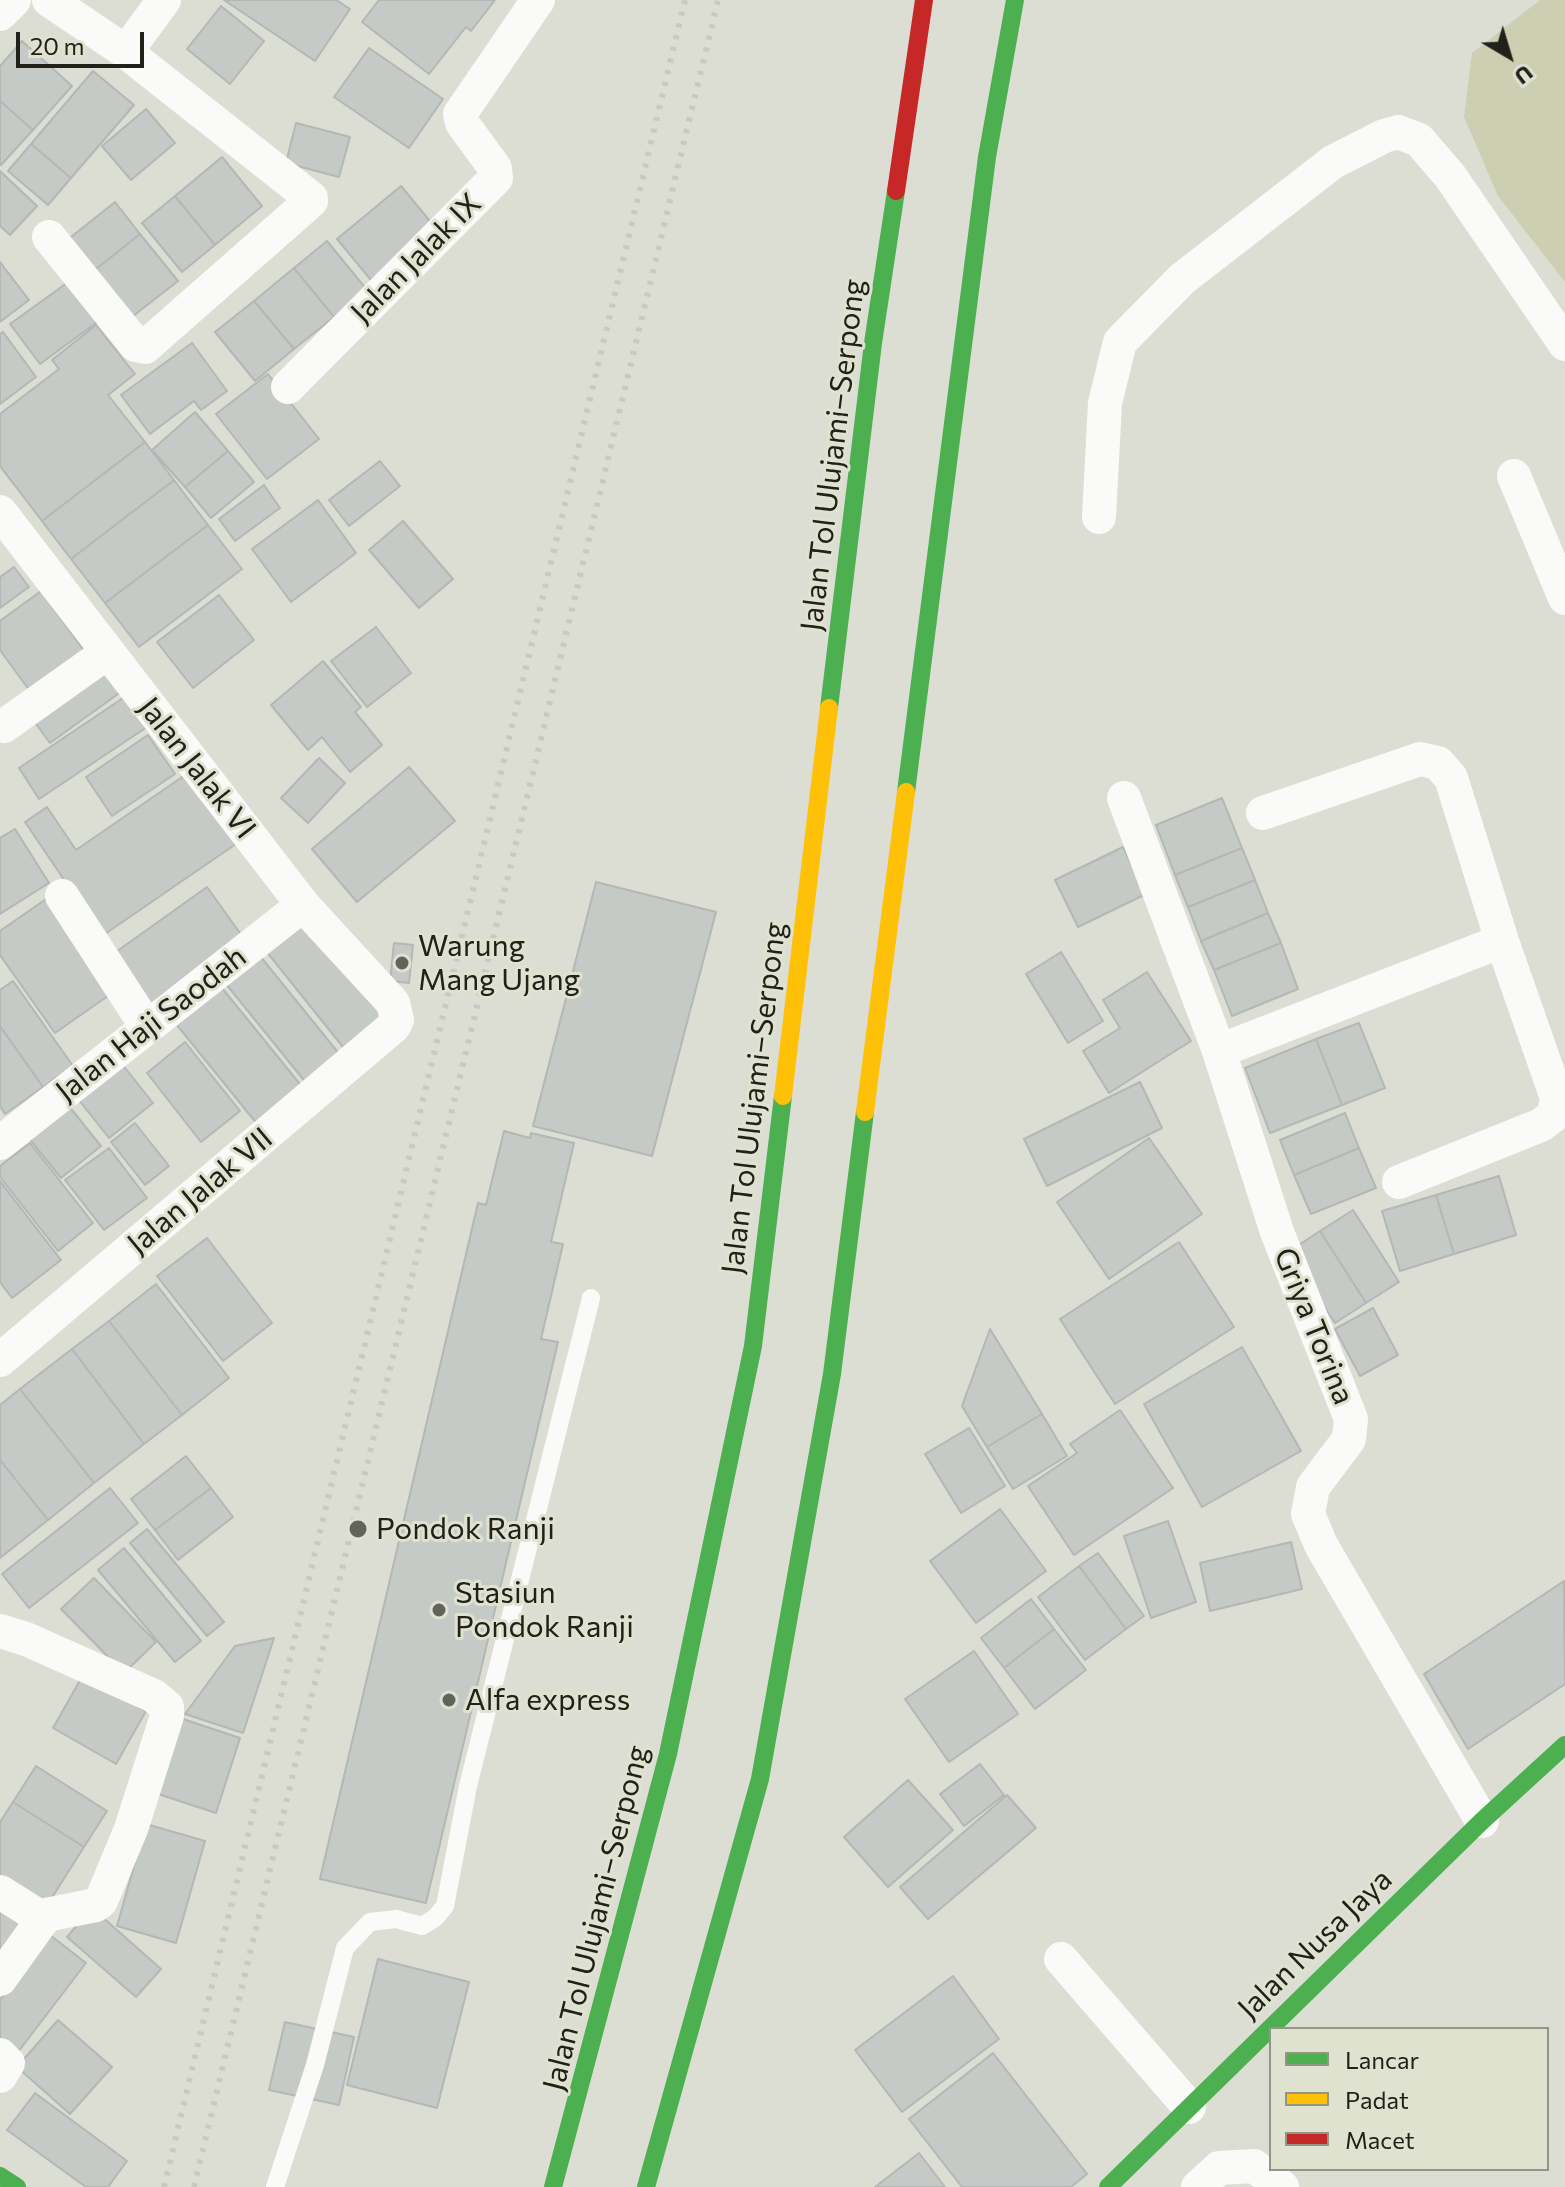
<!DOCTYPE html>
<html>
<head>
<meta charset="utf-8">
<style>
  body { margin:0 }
  #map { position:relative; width:1565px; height:2187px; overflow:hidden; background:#dcded4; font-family:Commissioner,sans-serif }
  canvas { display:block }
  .legend { position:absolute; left:1269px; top:2027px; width:280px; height:144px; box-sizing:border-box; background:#e0e2d0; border:2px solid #949587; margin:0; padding:10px 14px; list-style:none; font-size:24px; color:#21211a }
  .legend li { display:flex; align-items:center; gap:16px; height:40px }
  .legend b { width:40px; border:2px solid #949587 }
  .north { position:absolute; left:1469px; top:16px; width:80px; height:80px; -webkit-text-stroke:6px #e0e2d0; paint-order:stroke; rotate:142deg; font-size:22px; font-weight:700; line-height:32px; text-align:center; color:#21211a }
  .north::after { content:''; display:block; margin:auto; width:28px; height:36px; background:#21211a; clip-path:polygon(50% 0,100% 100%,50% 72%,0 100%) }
  .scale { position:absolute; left:16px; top:32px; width:128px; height:36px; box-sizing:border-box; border:4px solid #21211a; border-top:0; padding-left:10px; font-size:24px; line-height:28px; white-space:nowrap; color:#21211a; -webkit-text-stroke:6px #e0e2d0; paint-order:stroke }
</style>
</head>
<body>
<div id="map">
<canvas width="1565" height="2187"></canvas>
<ul class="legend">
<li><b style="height:10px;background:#4caf50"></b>Lancar</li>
<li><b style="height:10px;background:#ffc107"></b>Padat</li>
<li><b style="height:10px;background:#c62828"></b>Macet</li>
</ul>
<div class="north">U</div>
<div class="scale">20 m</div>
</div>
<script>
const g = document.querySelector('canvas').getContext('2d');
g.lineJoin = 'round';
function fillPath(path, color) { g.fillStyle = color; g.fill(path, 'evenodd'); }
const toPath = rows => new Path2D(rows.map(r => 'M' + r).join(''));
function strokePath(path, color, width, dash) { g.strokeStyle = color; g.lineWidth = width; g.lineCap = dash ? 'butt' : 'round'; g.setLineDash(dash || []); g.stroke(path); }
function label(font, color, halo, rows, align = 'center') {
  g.font = font + ' Commissioner,sans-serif'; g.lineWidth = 6; g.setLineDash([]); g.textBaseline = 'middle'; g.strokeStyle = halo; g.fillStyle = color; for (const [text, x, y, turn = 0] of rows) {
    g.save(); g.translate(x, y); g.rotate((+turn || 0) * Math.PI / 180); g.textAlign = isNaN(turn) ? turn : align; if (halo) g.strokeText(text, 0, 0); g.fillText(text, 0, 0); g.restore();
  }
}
fillPath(toPath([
  [1540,0,1565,0,1565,282,1498,196,1464,117,1472,53]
]), '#cdcfb2');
const building = toPath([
  [224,0,336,0,350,9,315,61,224,0],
  [379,0,495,0,471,31,466,27,429,74,362,22,379,0],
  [221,6,264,41,230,84,187,49,221,6],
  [22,41,72,86,33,130,0,101,0,66,22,41],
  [369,48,443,99,409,148,334,97,369,48],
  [93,71,134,105,71,178,31,144,93,71],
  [0,101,33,130,1,165,0,163,0,101],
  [146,109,175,143,131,180,102,146,146,109],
  [296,123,350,137,339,177,286,163,296,123],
  [31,144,71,178,48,205,8,171,31,144],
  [222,157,262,206,215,245,175,196,222,157],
  [0,171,37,206,10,235,0,226,0,171],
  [401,186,439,232,375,285,337,239,401,186],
  [175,196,215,245,182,272,142,223,175,196],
  [115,202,140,234,91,273,66,241,115,202],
  [140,234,178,281,128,320,91,273,140,234],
  [327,241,367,290,334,317,294,268,327,241],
  [0,262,29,300,0,322,0,262],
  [294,268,334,317,294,349,254,301,294,268],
  [71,280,100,320,40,364,10,324,71,280],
  [254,301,294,349,255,381,215,332,254,301],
  [96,325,135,374,108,395,145,442,42,521,0,466,0,414,59,369,52,360,96,325],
  [3,332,36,377,0,404,0,334,3,332],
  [192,343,227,391,201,410,194,401,150,434,121,395,192,343],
  [268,374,319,439,267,479,216,414,268,374],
  [195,412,228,451,185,487,152,450,195,412],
  [145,442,174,480,71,559,42,521,145,442],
  [228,451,254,482,211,518,185,487,228,451],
  [380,461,400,486,349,526,329,500,380,461],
  [174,480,208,525,105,603,71,559,174,480],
  [264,485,280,508,235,541,219,519,264,485],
  [318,500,356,553,291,602,252,549,318,500],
  [403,521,453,579,419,608,369,550,403,521],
  [208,525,242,569,139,647,105,603,208,525],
  [14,567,29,587,0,608,0,577,14,567],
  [41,591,90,659,35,698,0,650,0,621,41,591],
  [219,595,254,640,193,688,157,642,219,595],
  [376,627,411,673,367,707,331,661,376,627],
  [104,658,125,689,50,743,28,713,104,658],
  [323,661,361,707,355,712,382,745,350,772,322,737,308,750,271,705,323,661],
  [129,694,150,725,39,799,19,768,129,694],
  [148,735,175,774,112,816,86,777,148,735],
  [319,758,345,783,308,823,281,798,319,758],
  [409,767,455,821,357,902,312,849,409,767],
  [188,773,236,844,102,936,25,822,47,807,76,850,188,773],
  [1222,798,1242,848,1175,875,1156,825,1222,798],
  [15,829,49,883,0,914,0,838,15,829],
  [1123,847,1146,894,1078,927,1055,880,1123,847],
  [1242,848,1255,880,1188,907,1175,875,1242,848],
  [1255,880,1268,913,1201,941,1188,907,1255,880],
  [596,882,716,912,652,1156,533,1126,596,882],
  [207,887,245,940,144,1012,106,959,207,887],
  [52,895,118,989,55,1033,0,955,0,931,52,895],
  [1268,913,1281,943,1214,970,1201,941,1268,913],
  [302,914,391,1025,351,1057,262,946,302,914],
  [394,943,413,945,409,983,390,981,394,943],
  [1281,943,1298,989,1232,1016,1214,970,1281,943],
  [256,951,345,1061,311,1089,222,979,256,951],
  [1061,952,1103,1021,1068,1043,1026,974,1061,952],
  [1147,972,1191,1041,1109,1093,1083,1051,1120,1028,1103,1000,1147,972],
  [13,981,73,1066,43,1087,0,1026,0,990,13,981],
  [218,983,308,1094,262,1130,172,1019,218,983],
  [1359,1023,1385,1088,1342,1105,1316,1039,1359,1023],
  [0,1026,43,1087,5,1114,0,1106,0,1026],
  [1316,1039,1342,1105,1270,1133,1245,1068,1316,1039],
  [185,1042,240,1111,201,1142,147,1073,185,1042],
  [122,1064,153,1103,109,1138,78,1099,122,1064],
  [1140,1082,1162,1128,1047,1186,1024,1139,1140,1082],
  [68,1105,101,1146,61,1178,28,1137,68,1105],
  [1345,1113,1359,1148,1294,1175,1280,1140,1345,1113],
  [135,1123,169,1166,145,1185,111,1142,135,1123],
  [504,1131,530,1138,531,1133,574,1143,551,1242,563,1244,541,1339,558,1342,426,1903,320,1879,478,1203,486,1205,504,1131],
  [1149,1138,1202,1214,1109,1279,1057,1202,1149,1138],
  [30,1143,93,1223,58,1251,0,1177,0,1166,30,1143],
  [109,1148,147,1198,104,1230,65,1180,109,1148],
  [1359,1148,1376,1188,1311,1214,1294,1175,1359,1148],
  [1499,1176,1516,1235,1454,1254,1436,1195,1499,1176],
  [0,1181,61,1260,12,1298,0,1282,0,1181],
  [1436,1195,1454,1254,1400,1271,1382,1211,1436,1195],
  [1353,1210,1399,1282,1366,1303,1320,1231,1353,1210],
  [1320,1231,1366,1303,1335,1323,1288,1252,1320,1231],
  [207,1238,272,1323,223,1361,157,1276,207,1238],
  [1179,1242,1234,1327,1115,1404,1060,1319,1179,1242],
  [156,1284,229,1378,182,1415,109,1321,156,1284],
  [1373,1308,1398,1355,1360,1376,1335,1329,1373,1308],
  [109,1321,182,1415,144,1444,72,1349,109,1321],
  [990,1329,1042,1414,987,1447,962,1406,990,1329],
  [1242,1347,1301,1451,1202,1507,1144,1404,1242,1347],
  [72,1349,144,1444,94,1483,20,1389,72,1349],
  [20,1389,94,1483,48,1520,0,1460,0,1405,20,1389],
  [1120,1410,1173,1488,1074,1555,1028,1486,1077,1453,1070,1444,1120,1410],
  [1042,1414,1067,1456,1013,1489,987,1447,1042,1414],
  [969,1428,1005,1486,961,1513,925,1454,969,1428],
  [186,1456,211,1488,155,1530,131,1499,186,1456],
  [0,1460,48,1520,0,1558,0,1460],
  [110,1488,138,1523,29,1608,2,1574,110,1488],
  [211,1488,233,1517,178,1560,155,1530,211,1488],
  [1000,1509,1046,1571,976,1623,930,1561,1000,1509],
  [1168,1521,1196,1602,1151,1618,1124,1536,1168,1521],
  [147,1529,224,1622,207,1636,130,1543,147,1529],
  [1291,1542,1302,1589,1210,1611,1200,1563,1291,1542],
  [124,1548,201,1641,175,1662,98,1570,124,1548],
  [1098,1553,1144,1616,1126,1629,1079,1566,1098,1553],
  [1079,1566,1126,1629,1085,1660,1038,1597,1079,1566],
  [94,1578,156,1642,124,1673,61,1609,94,1578],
  [1564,1581,1565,1684,1468,1749,1424,1674,1564,1581],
  [1031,1599,1054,1629,1004,1668,981,1638,1031,1599],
  [1054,1629,1086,1670,1035,1709,1004,1668,1054,1629],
  [274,1638,243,1733,185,1714,235,1646,274,1638],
  [974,1651,1018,1714,949,1762,905,1699,974,1651],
  [83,1675,146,1711,116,1764,53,1728,83,1675],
  [183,1719,240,1738,216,1813,158,1794,183,1719],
  [980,1764,1004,1795,964,1826,940,1794,980,1764],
  [36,1766,107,1811,84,1847,13,1802,36,1766],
  [908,1780,953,1830,888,1887,844,1837,908,1780],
  [1007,1795,1036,1828,928,1919,900,1887,1007,1795],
  [13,1802,84,1847,46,1907,0,1877,0,1822,13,1802],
  [146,1824,205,1841,176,1943,117,1926,146,1824],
  [0,1904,30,1929,0,1966,0,1904],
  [92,1908,161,1969,136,1997,67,1937,92,1908],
  [50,1935,86,1963,18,2052,0,2038,0,2000,50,1935],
  [378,1959,469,1982,437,2108,347,2085,378,1959],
  [953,1976,999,2039,902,2112,855,2050,953,1976],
  [58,2020,112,2067,70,2114,17,2067,58,2020],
  [285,2022,354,2037,339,2105,269,2090,285,2022],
  [993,2053,1087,2174,1071,2187,962,2187,909,2119,993,2053],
  [35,2093,127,2161,108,2187,86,2187,7,2130,35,2093],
  [919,2153,945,2187,875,2187,919,2153]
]);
fillPath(building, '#c6cac7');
strokePath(building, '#b3b7b5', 2);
strokePath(toPath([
  [275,2187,315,2065,345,1948,370,1922,396,1919,422,1926,435,1918,445,1906,468,1786,591,1298]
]), '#fafaf9', 18);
strokePath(toPath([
  [0,14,14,0],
  [126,52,164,0],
  [49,237,136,345,145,347,311,201,311,198,126,52,49,0],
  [288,387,496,178,495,168,462,123,460,114,538,0],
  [1514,476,1565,598],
  [0,512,303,905,393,1003,397,1020,394,1026,0,1360],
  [1099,517,1105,403,1120,342,1182,279,1333,162,1384,136,1398,132,1419,140,1450,176,1565,344],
  [4,726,108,652],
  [1124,798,1219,1051,1277,1232,1351,1419,1349,1439,1313,1487,1308,1514,1321,1545,1482,1821],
  [1263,813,1420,759,1438,763,1451,778,1502,941,1557,1098,1554,1115,1541,1125,1399,1182],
  [62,896,147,1027],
  [1219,1051,1502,941],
  [0,1143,303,905],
  [0,1631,26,1639,154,1696,167,1707,167,1716,131,1829,101,1901,96,1905,46,1915,0,1979],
  [0,1892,43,1919],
  [1061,1959,1189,2107],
  [0,2055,8,2063,0,2076],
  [1198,2187,1219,2168,1254,2166,1282,2187]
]), '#fafaf9', 34);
strokePath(toPath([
  [829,708,873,343,896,191],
  [906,792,987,157,1015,0],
  [0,2176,17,2187],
  [553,2187,668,1754,753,1346,783,1096],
  [646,2187,760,1779,832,1374,865,1112],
  [1108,2187,1482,1821,1565,1745]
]), '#4caf50', 18);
strokePath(toPath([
  [783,1096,829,708],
  [865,1112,906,792]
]), '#ffc107', 18);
strokePath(toPath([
  [896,191,924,0]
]), '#c62828', 18);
strokePath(toPath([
  [164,2187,685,0],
  [194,2187,718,0]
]), '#c8c8c5', 6, [4, 8]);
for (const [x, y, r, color] of [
  [402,963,8,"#62635b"],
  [358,1529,10,"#62635b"],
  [439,1610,8,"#62635b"],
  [449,1700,8,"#62635b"]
]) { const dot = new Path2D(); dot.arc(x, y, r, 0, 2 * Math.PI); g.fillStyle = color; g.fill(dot); strokePath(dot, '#e0e2d0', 3); }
label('30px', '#21211a', '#e0e2d0', [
  ["Jalan Jalak IX",416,258,-45],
  ["Jalan Tol Ulujami–Serpong",833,455,-83],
  ["Jalan Jalak VI",197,768,52],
  ["Jalan Haji Saodah",151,1024,-38],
  ["Jalan Tol Ulujami–Serpong",754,1098,-83],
  ["Jalan Jalak VII",200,1191,-40],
  ["Griya Torina",1314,1326,68],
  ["Jalan Tol Ulujami–Serpong",596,1918,-76],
  ["Jalan Nusa Jaya",1315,1944,-44]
]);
label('30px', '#21211a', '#e0e2d0', [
  ["Warung",418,946],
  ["Mang Ujang",418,980],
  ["Pondok Ranji",376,1529],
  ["Stasiun",455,1593],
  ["Pondok Ranji",455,1627],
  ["Alfa express",465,1700]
], 'left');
</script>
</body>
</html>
